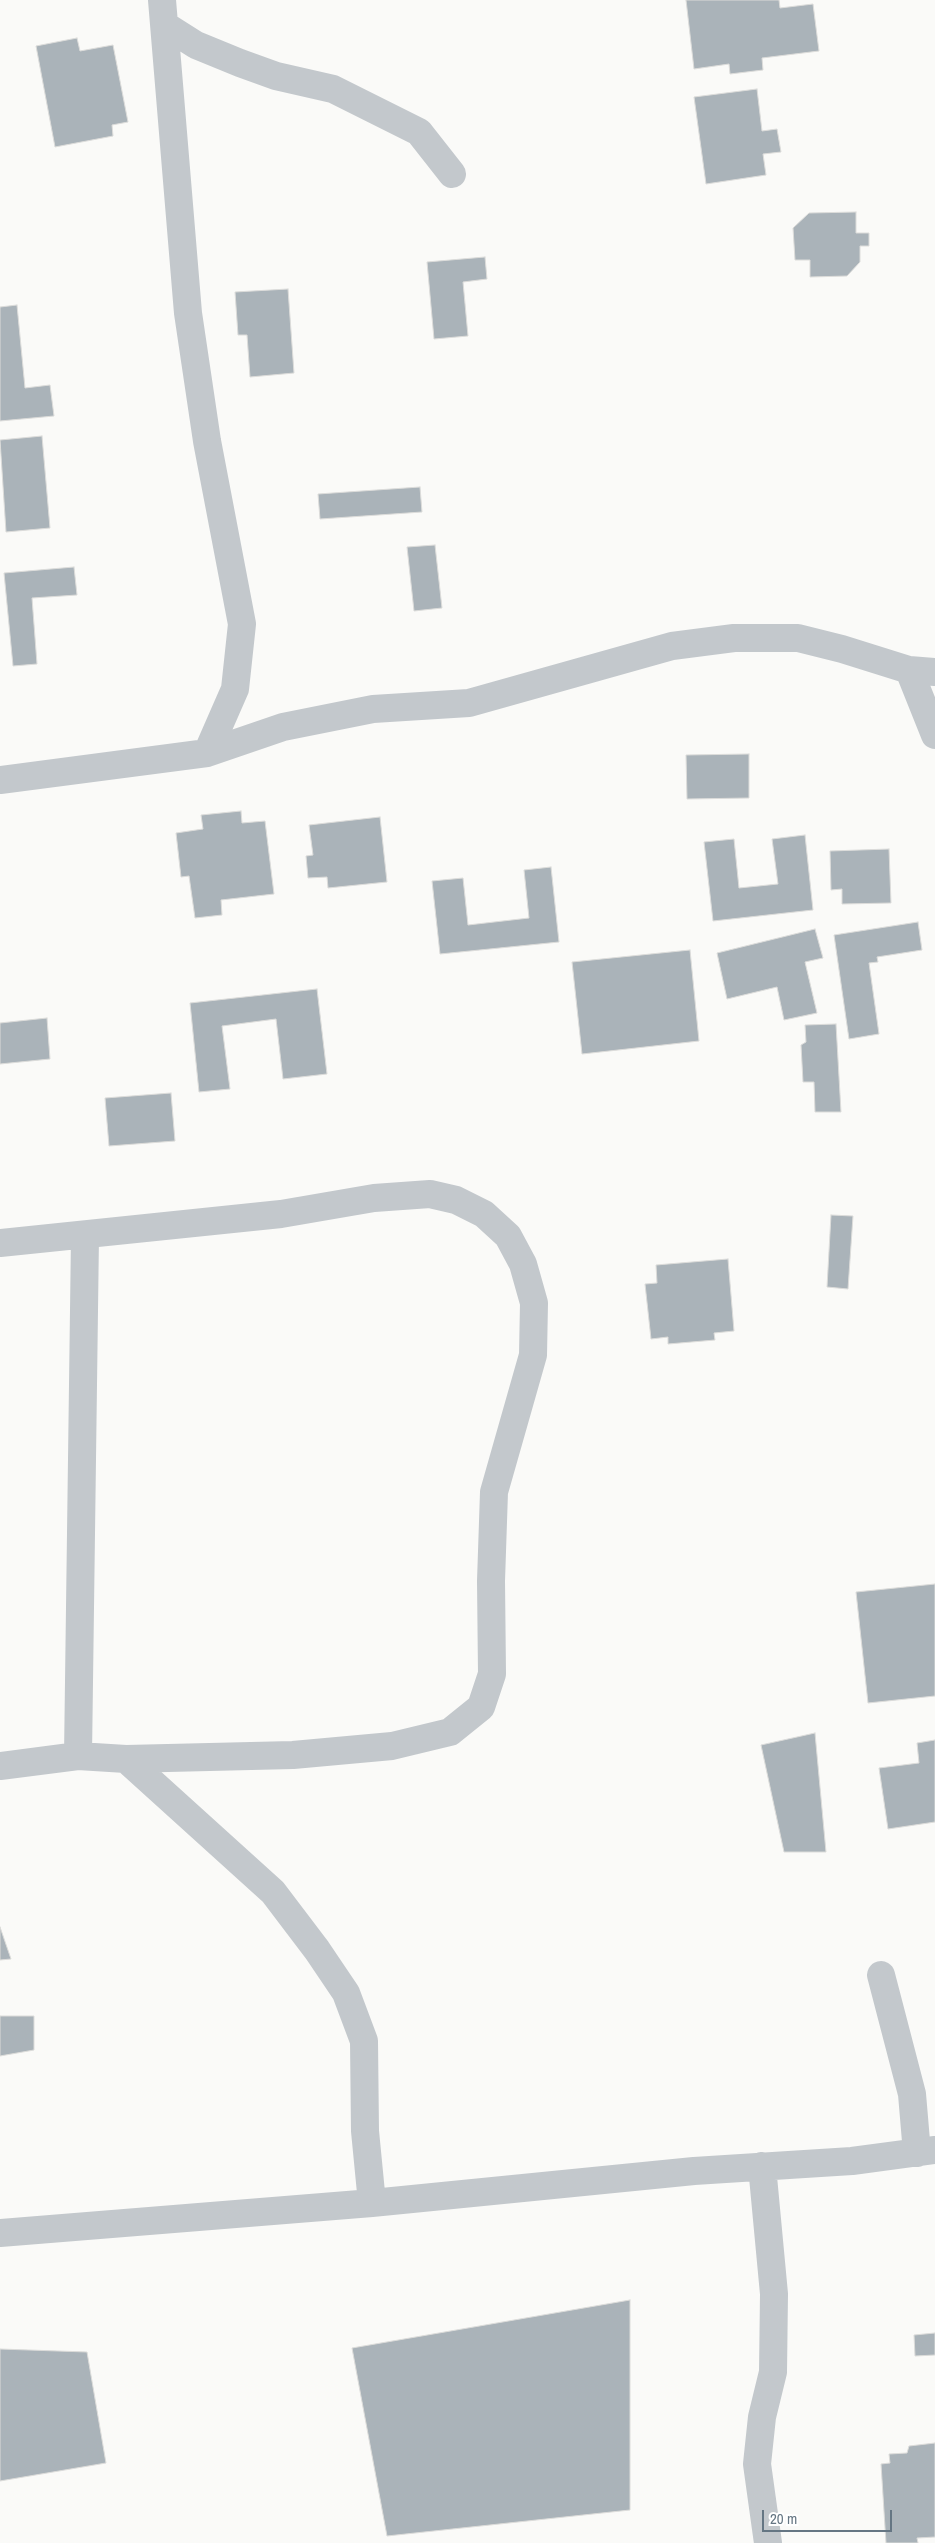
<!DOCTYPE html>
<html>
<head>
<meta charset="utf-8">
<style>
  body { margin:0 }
  #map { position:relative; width:935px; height:2543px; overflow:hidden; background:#fafaf8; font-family:"Archivo Narrow",sans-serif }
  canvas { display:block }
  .scale { position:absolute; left:762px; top:2510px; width:130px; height:22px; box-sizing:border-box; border:2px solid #657683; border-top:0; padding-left:6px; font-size:15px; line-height:18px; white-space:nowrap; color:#657683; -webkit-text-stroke:4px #fff; paint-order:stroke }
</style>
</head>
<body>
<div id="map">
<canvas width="935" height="2543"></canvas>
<div class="scale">20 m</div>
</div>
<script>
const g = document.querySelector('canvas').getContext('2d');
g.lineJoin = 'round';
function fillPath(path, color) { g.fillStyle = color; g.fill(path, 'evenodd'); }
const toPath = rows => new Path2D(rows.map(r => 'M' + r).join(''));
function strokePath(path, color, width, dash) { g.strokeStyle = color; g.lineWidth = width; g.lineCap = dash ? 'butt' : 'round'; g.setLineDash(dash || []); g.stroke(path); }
const building = toPath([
  [686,0,779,0,780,8,813,4,819,51,762,58,763,70,730,74,729,64,694,69,686,0],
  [77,38,80,51,113,45,128,122,112,125,113,136,55,147,36,46,77,38],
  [757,89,762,131,777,129,781,152,763,154,766,175,706,184,694,97,757,89],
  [856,212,856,233,869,233,869,246,860,246,860,262,847,276,810,277,810,260,795,260,793,228,809,213,856,212],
  [485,257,487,279,463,282,468,336,434,339,427,262,485,257],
  [288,289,294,373,250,377,247,335,238,335,235,292,288,289],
  [17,305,25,388,50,385,54,416,0,421,0,307,17,305],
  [42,436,50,528,6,532,0,440,42,436],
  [420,487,422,512,320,519,318,494,420,487],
  [435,545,442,608,414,611,407,547,435,545],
  [74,567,77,595,32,598,37,664,13,666,4,573,74,567],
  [749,754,749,798,687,799,686,755,749,754],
  [241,811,242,823,265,821,274,894,221,900,222,915,195,918,189,876,181,877,176,833,203,829,201,815,241,811],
  [380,817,387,882,328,888,327,877,308,878,306,856,313,855,309,825,380,817],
  [805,835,813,910,713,921,704,842,734,839,739,888,778,884,772,839,805,835],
  [889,849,891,903,842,904,842,889,831,890,830,851,889,849],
  [551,867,559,942,440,954,432,881,463,878,468,925,529,918,524,870,551,867],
  [918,922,922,950,877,957,878,962,869,963,879,1034,849,1039,834,935,918,922],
  [815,929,823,958,805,962,817,1013,784,1020,777,987,727,999,717,953,815,929],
  [690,950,699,1041,582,1054,572,962,690,950],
  [317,989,327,1074,283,1079,276,1019,222,1026,230,1089,199,1092,190,1003,317,989],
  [47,1018,50,1059,0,1064,0,1023,47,1018],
  [836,1024,841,1112,815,1112,814,1082,803,1082,801,1045,806,1042,805,1025,836,1024],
  [171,1093,175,1141,109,1146,105,1098,171,1093],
  [831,1215,853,1216,848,1289,827,1287,831,1215],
  [728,1259,734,1331,714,1333,715,1340,668,1344,668,1337,651,1339,645,1284,657,1283,656,1265,728,1259],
  [935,1584,935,1696,868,1703,856,1592,935,1584],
  [815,1733,826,1852,784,1852,761,1745,815,1733],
  [935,1740,935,1822,888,1829,879,1768,919,1763,917,1743,935,1740],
  [0,1927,11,1959,0,1960,0,1927],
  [0,2016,34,2016,34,2050,0,2056,0,2016],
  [630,2300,630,2510,387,2536,352,2348,630,2300],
  [935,2333,935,2355,915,2356,914,2335,935,2333],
  [0,2349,87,2352,106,2463,0,2481,0,2349],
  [935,2443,935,2537,917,2538,918,2543,886,2543,881,2464,890,2463,889,2454,907,2453,909,2446,935,2443]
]);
fillPath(building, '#aab3b9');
strokePath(building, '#dcdcda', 1);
strokePath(toPath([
  [162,0,188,313,207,441,242,624,235,689,207,753],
  [166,26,196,45,240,63,276,76,333,89,419,132,452,174],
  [909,670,935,735],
  [0,780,207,753,283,727,373,709,469,703,672,646,734,638,798,638,842,649,909,670,935,672],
  [0,1243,281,1214,374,1198,430,1194,456,1200,484,1214,508,1236,523,1264,534,1303,533,1355,494,1492,491,1581,492,1674,481,1707,450,1732,392,1746,293,1755,126,1759,78,1756,0,1766],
  [78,1756,85,1236],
  [126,1759,273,1892,317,1950,346,1993,364,2041,365,2131,372,2203],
  [881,1975,912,2094,917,2153],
  [762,2166,774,2294,773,2372,762,2417,757,2464,768,2543],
  [0,2233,372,2203,694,2171,852,2161,935,2150]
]), '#c3c8cc', 28);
</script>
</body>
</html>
